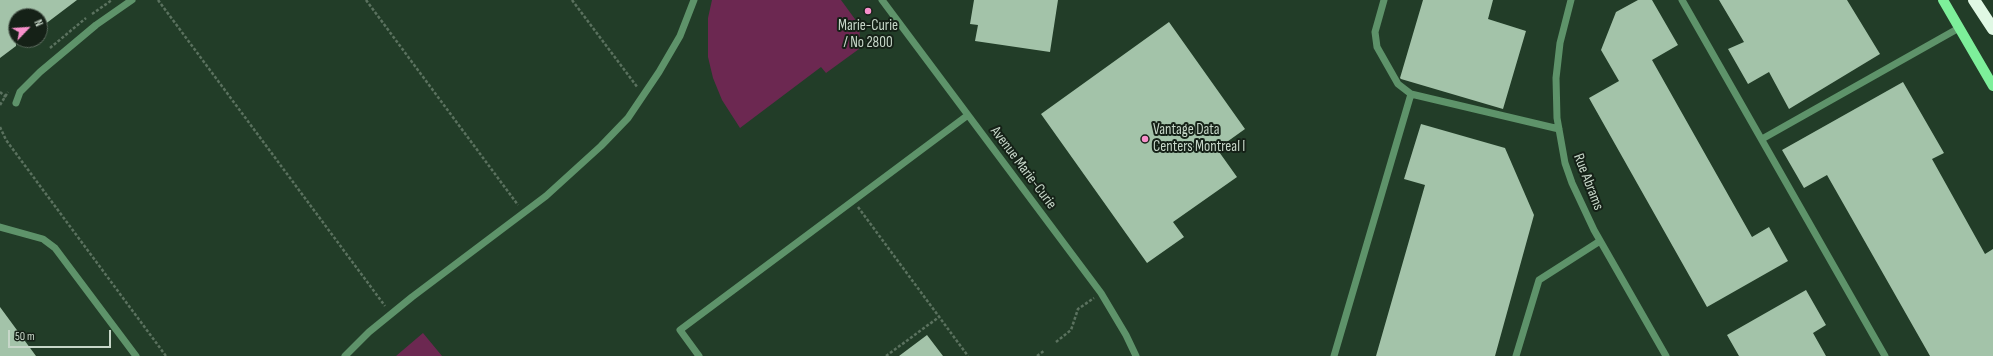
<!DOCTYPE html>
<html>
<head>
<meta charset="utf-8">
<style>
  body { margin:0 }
  #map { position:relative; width:1993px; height:356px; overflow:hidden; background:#223d28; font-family:"Sofia Sans Condensed",sans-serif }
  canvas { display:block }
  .north { position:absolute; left:8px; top:8px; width:40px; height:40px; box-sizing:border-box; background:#152117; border:1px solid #5c6a5e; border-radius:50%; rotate:65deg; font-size:11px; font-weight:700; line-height:16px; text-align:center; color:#c7d7c9 }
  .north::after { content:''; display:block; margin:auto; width:14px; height:18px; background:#f890cb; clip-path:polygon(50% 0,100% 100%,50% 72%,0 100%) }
  .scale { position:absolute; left:8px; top:330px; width:103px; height:18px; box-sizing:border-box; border:2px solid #c7d7c9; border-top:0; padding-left:5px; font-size:12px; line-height:14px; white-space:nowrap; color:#c7d7c9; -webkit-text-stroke:3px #152117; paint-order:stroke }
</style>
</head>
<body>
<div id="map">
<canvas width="1993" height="356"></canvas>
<div class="north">N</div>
<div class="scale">50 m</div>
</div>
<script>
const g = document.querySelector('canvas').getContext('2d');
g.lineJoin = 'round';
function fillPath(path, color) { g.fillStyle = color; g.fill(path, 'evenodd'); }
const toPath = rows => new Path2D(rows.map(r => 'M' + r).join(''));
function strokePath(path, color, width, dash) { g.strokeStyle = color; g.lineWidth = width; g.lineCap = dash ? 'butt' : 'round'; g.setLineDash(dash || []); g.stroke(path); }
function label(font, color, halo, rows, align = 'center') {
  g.font = font + ' "Sofia Sans Condensed",sans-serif'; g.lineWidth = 4; g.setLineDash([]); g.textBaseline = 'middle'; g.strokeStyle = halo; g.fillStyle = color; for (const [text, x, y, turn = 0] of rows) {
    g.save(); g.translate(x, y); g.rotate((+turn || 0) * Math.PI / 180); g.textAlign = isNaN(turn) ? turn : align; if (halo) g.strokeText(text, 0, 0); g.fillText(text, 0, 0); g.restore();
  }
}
fillPath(toPath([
  [712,0,841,0,860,26,859,49,826,73,821,67,740,128,722,100,713,78,708,57,708,18],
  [423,333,442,356,396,356]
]), '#6c2851');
fillPath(toPath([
  [0,0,77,0,40,28,40,16,16,16,16,46,0,58],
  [974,0,1058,0,1050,52,975,41,978,25,970,24],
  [1423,0,1493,0,1488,19,1526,31,1503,109,1401,79,1400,78],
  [1638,0,1652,0,1678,45,1652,60,1752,237,1769,227,1788,261,1707,307,1589,98,1619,81,1601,50,1616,12],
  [1719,0,1847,0,1880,54,1789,109,1769,72,1748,84,1728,49,1744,42],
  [1169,22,1245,129,1217,149,1237,177,1173,222,1184,237,1147,263,1041,114],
  [1903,82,1944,153,1932,159,1985,254,1993,249,1993,356,1930,356,1827,175,1804,188,1782,150],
  [1421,124,1505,148,1534,215,1495,356,1376,356,1425,185,1404,179],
  [1806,290,1826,325,1813,333,1826,356,1739,356,1727,335],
  [0,307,36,356,0,356],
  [927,335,943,356,899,356]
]), '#a3c3a9');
strokePath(toPath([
  [158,0,385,306],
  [366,0,518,205],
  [572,0,638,88],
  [92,14,112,0],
  [50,48,86,18],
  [0,92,6,97],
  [0,105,8,92],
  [0,127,6,140,166,356],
  [858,207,968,356],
  [1056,342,1071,330,1078,309,1094,298],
  [886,356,939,317],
  [1037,356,1045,350]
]), '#5b725f', 2.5, [3, 2]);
strokePath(toPath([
  [882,0,1101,293,1126,335,1136,356],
  [1384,0,1375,32,1377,47,1398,84,1411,94],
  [1571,0,1560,43,1556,78,1557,118,1565,163,1572,183,1594,230,1666,356],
  [1682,0,1885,356],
  [16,103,20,92,40,72,96,25,132,0],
  [1762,139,1959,28],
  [0,227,43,239,55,248,136,356],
  [345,356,369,332,412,297,546,196,601,146,628,118,659,72,680,36,694,0],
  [699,356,680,330,968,115],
  [1334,356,1411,94,1559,129],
  [1516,356,1539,280,1600,241]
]), '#5e936a', 7);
strokePath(toPath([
  [1943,0,1993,86]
]), '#7def9a', 10);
strokePath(toPath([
  [1974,0,1993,29]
]), '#e0f8e4', 12);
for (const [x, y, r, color] of [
  [868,11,4,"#f890cb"],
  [1145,139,4,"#f890cb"]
]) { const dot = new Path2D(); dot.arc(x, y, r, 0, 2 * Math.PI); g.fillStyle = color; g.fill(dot); strokePath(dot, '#152117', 1.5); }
label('15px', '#c7d7c9', '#152117', [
  ["Marie-Curie",868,26],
  ["/ No 2800",868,43],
  ["Vantage Data",1153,130,"left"],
  ["Centers Montreal I",1153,147,"left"]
]);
label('15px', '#c7d7c9', '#152117', [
  ["Avenue Marie-Curie",1023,168,53],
  ["Rue Abrams",1588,182,69]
]);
</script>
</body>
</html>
